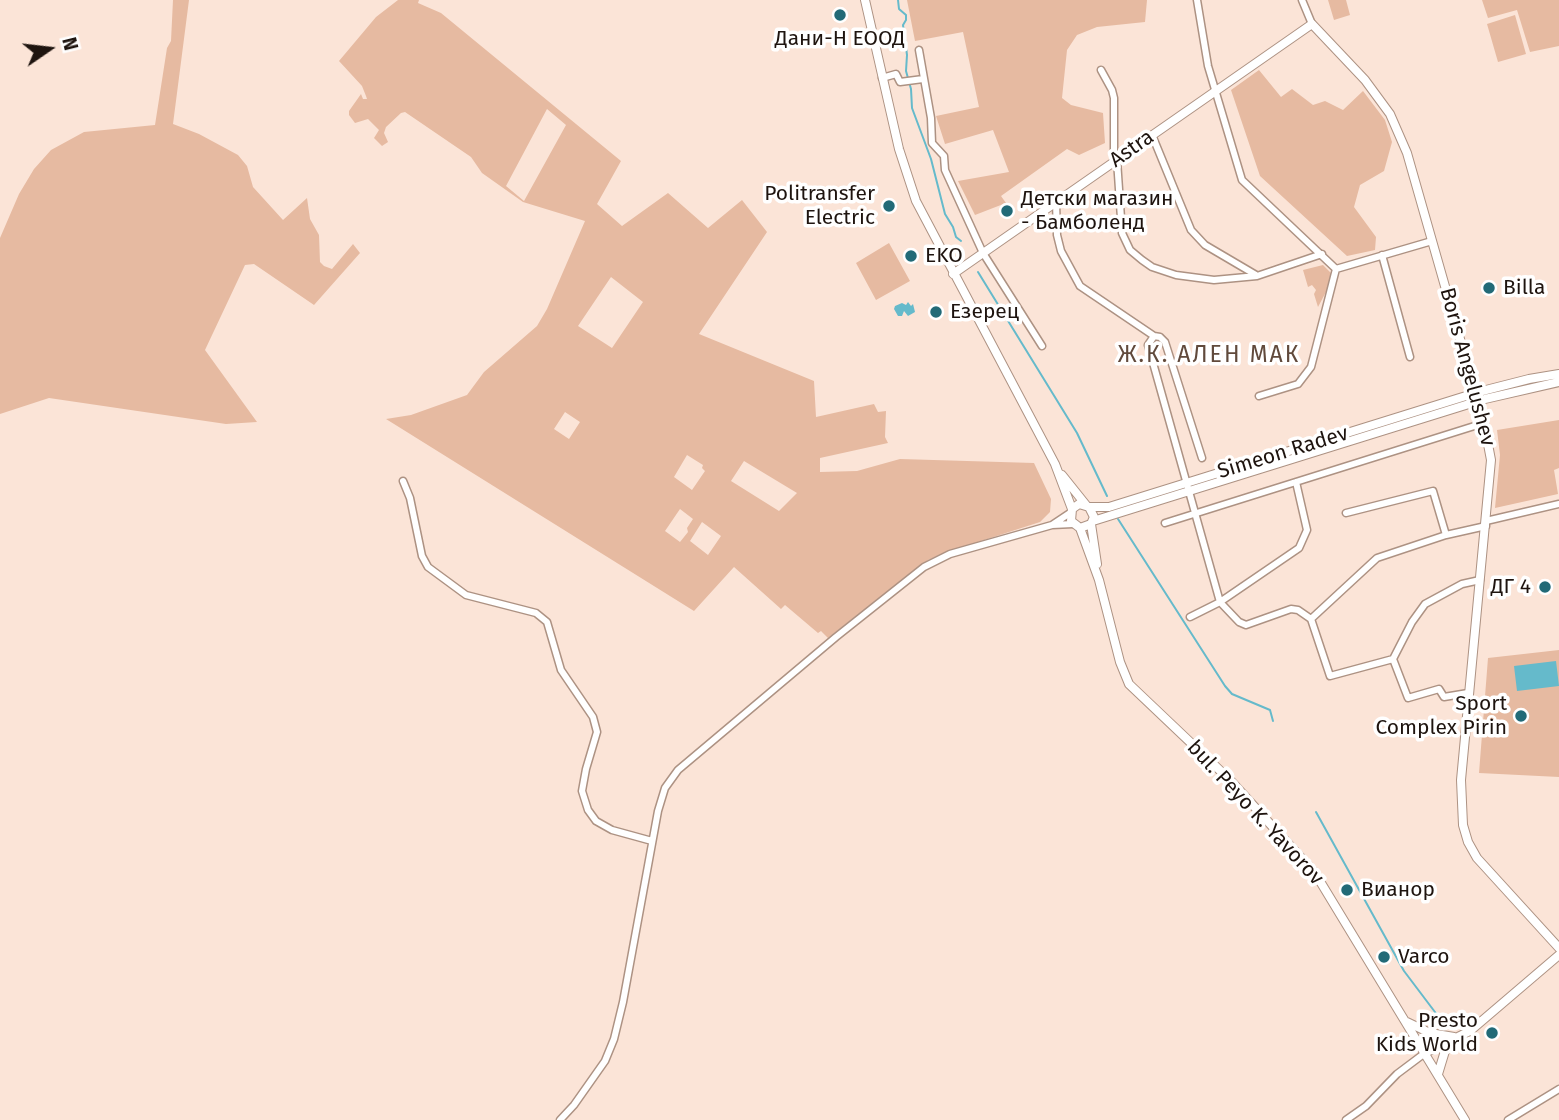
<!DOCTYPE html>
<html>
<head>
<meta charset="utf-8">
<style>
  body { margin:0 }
  #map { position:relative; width:1559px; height:1120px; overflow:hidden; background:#fbe4d7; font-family:"Fira Sans",sans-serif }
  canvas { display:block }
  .north { position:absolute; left:14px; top:14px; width:70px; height:70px; -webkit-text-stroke:5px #fff; paint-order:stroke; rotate:76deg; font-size:19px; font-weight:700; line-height:28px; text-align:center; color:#1e140f }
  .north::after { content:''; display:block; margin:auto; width:24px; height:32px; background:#1e140f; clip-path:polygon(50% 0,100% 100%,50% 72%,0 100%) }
</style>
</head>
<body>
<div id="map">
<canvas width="1559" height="1120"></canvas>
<div class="north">N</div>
</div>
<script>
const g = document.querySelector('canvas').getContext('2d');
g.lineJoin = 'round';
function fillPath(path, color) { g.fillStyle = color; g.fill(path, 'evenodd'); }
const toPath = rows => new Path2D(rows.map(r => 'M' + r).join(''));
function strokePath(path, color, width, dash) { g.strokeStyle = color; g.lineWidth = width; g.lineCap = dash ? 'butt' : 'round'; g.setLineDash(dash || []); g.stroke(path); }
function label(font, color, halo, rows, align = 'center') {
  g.font = font + ' "Fira Sans",sans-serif'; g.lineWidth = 7; g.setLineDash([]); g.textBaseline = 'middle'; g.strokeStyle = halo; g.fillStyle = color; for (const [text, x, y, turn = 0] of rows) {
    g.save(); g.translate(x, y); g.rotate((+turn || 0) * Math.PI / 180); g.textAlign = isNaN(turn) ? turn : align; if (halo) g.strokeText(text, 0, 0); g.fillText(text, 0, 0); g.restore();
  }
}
fillPath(toPath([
  [173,0,189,0,173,124,199,134,238,155,247,166,253,187,283,220,307,198,310,219,319,235,320,262,324,266,332,269,353,244,360,253,314,305,254,264,245,265,205,350,257,422,226,424,49,398,0,414,0,238,19,194,34,169,51,150,84,132,155,125,167,48,171,41],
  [398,0,419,0,418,3,441,13,621,161,597,204,622,226,668,193,708,228,742,200,767,232,699,334,814,381,816,417,874,404,878,412,886,411,885,437,888,443,820,458,820,472,857,471,900,459,1034,463,1051,499,1050,512,1040,522,947,552,928,560,828,638,821,631,818,633,785,605,781,609,734,567,694,611,386,419,411,415,467,395,484,372,537,326,547,309,585,221,523,202,482,173,471,157,405,112,401,113,386,127,384,133,388,142,382,146,374,138,379,130,368,119,355,123,349,115,349,111,361,94,363,99,367,99,366,96,362,86,339,61,376,17],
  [547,109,566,125,524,201,506,186],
  [611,277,643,302,612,348,578,326],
  [565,412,580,422,569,439,554,429],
  [687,455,703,465,702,468,705,471,692,490,674,477],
  [744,461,797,493,779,511,731,481],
  [680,509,693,519,687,528,688,532,680,542,665,531],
  [702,522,721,536,708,555,690,541],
  [907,0,1147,0,1145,22,1097,27,1077,35,1067,50,1062,98,1071,105,1103,113,1105,143,1079,155,1067,149,1001,196,1006,203,975,215,958,181,1009,172,993,130,945,144,936,116,979,107,963,32,915,41],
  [1328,0,1346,0,1350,15,1334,20],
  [1482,0,1559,0,1559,46,1530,52,1517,10,1488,18],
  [1515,15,1526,54,1498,62,1487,24],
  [1259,70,1281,97,1292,89,1313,105,1325,101,1343,110,1363,91,1385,120,1392,142,1384,171,1360,185,1354,207,1376,237,1375,250,1347,256,1260,176,1231,90],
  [889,243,910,281,876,300,856,263],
  [1323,265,1332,274,1327,290,1318,307,1314,294,1316,290,1312,285,1308,287,1303,270],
  [1559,420,1559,468,1554,470,1558,494,1495,508,1500,455,1497,430],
  [1559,650,1559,777,1479,773,1488,658]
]), '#e6baa1');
fillPath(toPath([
  [908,302,911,306,913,304,915,312,908,316,904,311,902,316,898,316,894,309,895,306,902,303,906,305],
  [1556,661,1559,686,1517,691,1514,666]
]), '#65bacb');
strokePath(toPath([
  [898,0,899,9,906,15,906,20,903,25,907,55,906,71,911,89,912,108,931,159,945,214,953,227,956,237,961,241],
  [978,272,1077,433,1107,496],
  [1118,519,1225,686,1232,694,1270,710,1273,721],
  [1316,812,1404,971,1444,1024]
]), '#65bacb', 2);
const minor = toPath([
  [1197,0,1208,66,1242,180,1336,269],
  [1302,0,1312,24],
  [919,50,931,118,932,143,944,156,945,170,983,253,1042,346],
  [1101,70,1112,90,1114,98,1114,151,1117,160,1122,233,1130,250,1142,260,1152,267,1176,275,1214,280,1257,276,1322,254],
  [882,78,896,74,900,82,923,79],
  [1152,135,1191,230,1205,245,1256,275],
  [1056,202,1057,235,1061,251,1080,286,1154,336],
  [1382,255,1410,357],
  [1336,269,1432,241],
  [1259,396,1298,384,1311,367,1336,269],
  [1202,458,1165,342,1160,337,1154,336,1148,345,1220,602,1239,622,1246,625,1291,609,1298,610,1311,619,1330,676,1393,659,1408,698,1439,689,1444,697,1468,693],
  [403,481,410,498,422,556,428,567,466,595,536,613,547,622,561,670,593,717,597,732,586,769,582,791,588,810,596,821,612,830,652,841],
  [1346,513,1433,491,1446,535],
  [1486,521,1559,504],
  [1165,523,1484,423],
  [1052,525,1070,513],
  [1190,617,1220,602,1299,548,1307,530,1296,482],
  [1311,619,1377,558,1446,535,1486,526],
  [1393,659,1412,622,1425,604,1462,584,1480,580],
  [560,1120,574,1105,605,1061,614,1039,623,1002,658,811,665,788,678,770,836,637,924,567,950,554,1052,525,1073,524],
  [1346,1120,1366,1106,1397,1074,1425,1053],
  [1508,1120,1559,1089]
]);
const tertiary = toPath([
  [865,0,899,149,916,201,1055,464,1072,509,1071,521,1080,528,1091,524,1094,517,1089,507,1079,504,1072,509],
  [953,274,1312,24,1365,80,1390,114,1407,153,1484,423,1491,460,1461,780,1463,825,1468,842,1477,858,1559,948],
  [1062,475,1086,505],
  [1089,507,1109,507,1482,391,1529,379,1559,374],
  [1093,521,1485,399,1559,382],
  [1091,524,1097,564],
  [1080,528,1099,580,1120,662,1129,684,1229,779,1315,873,1465,1120],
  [1407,1022,1430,1033,1454,1037],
  [1425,1053,1470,1031,1559,955],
  [1438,1074,1445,1051,1456,1039]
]);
strokePath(minor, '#ad9283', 9);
strokePath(tertiary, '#ad9283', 10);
strokePath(minor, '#fff', 6);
strokePath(tertiary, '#fff', 8);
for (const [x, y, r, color] of [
  [840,15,7,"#226a77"],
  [889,206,7,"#226a77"],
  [1007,211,7,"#226a77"],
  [911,256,7,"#226a77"],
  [1489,288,7,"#226a77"],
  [936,312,7,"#226a77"],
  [1545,587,7,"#226a77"],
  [1521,716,7,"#226a77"],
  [1347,890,7,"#226a77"],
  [1384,957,7,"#226a77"],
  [1492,1033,7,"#226a77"]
]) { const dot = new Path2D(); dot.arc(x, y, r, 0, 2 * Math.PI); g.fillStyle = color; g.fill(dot); strokePath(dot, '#fff', 2.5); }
label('21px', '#1e140f', '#fff', [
  ["Дани-Н ЕООД",840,39,"center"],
  ["Politransfer",875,194,"right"],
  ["Electric",875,218,"right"],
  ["Детски магазин",1021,199],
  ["- Бамболенд",1021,223],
  ["EKO",925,256],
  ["Billa",1503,288],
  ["Езерец",950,312],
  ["ДГ 4",1531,587,"right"],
  ["Sport",1507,704,"right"],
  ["Complex Pirin",1507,728,"right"],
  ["Вианор",1361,890],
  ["Varco",1398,957],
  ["Presto",1478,1021,"right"],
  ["Kids World",1478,1045,"right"]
], 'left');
label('21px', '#1e140f', '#fff', [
  ["Astra",1132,149,-35],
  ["Boris Angelushev",1467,367,75],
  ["Simeon Radev",1283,453,-17],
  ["bul. Peyo K. Yavorov",1255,813,47]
]);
g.letterSpacing = '2px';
label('23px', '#614a3c', '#fff', [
  ["Ж.К. АЛЕН МАК",1209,356]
]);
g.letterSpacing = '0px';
</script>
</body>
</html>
